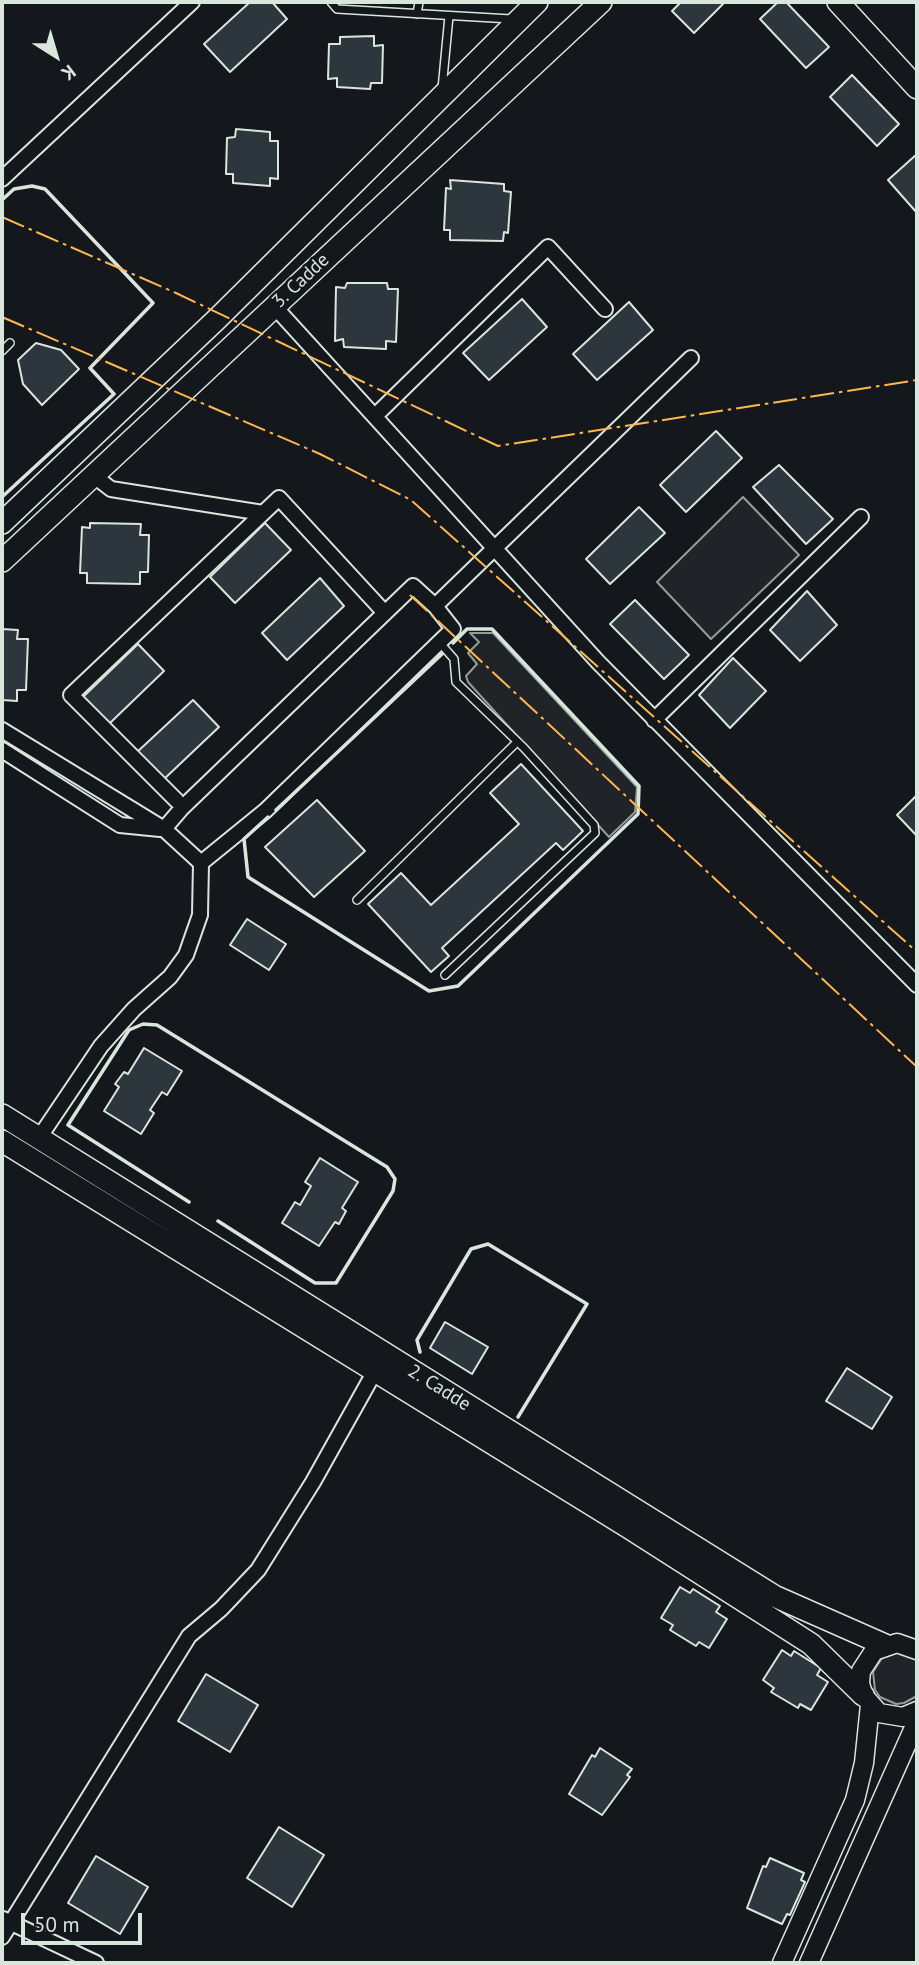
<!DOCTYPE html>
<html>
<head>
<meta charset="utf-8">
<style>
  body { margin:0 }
  #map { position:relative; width:919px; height:1965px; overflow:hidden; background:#14181c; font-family:"PT Sans",sans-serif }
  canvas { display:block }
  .frame { position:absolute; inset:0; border:4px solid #d8e6dc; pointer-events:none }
  .north { position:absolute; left:21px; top:21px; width:70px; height:70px; -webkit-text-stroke:5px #14181c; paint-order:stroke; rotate:143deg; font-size:19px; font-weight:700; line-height:28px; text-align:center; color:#d8e6dc }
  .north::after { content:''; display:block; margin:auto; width:24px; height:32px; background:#d8e6dc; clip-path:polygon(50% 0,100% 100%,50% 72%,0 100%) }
  .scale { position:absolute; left:21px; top:1913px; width:121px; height:32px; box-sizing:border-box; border:4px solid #d8e6dc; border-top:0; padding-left:9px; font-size:21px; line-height:24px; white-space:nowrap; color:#d8e6dc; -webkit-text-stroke:5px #14181c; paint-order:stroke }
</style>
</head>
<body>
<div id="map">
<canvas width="919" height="1965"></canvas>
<div class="frame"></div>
<div class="north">K</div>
<div class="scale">50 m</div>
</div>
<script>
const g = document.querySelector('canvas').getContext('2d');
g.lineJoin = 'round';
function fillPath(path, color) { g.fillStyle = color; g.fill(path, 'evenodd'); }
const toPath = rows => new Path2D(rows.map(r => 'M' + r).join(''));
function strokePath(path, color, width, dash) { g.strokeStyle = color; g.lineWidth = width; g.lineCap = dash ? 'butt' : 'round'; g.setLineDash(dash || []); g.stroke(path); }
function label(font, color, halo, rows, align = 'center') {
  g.font = font + ' "PT Sans",sans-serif'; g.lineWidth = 5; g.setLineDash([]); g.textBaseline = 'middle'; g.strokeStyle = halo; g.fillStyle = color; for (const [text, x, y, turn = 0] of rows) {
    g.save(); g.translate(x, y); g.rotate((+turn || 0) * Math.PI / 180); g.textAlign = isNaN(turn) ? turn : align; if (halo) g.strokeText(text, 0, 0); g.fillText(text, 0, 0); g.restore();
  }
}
const green = toPath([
  [743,497,799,555,711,639,657,582,743,497],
  [470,633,493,633,637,787,635,812,609,837,468,682,466,676,477,664,468,653,479,642,470,633],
  [898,1652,917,1660,917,1696,904,1703,896,1704,880,1697,875,1690,873,1672,882,1658,898,1652]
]);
fillPath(green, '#202428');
strokePath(green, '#939e99', 2);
const building = toPath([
  [250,2,272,2,287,19,230,72,204,44,250,2],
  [681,2,725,2,694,33,672,11,681,2],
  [778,2,786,2,829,47,806,68,760,19,778,2],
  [374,36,374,46,383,45,382,83,371,83,370,89,337,87,337,78,328,79,329,44,340,44,340,37,374,36],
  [852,75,899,124,877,146,830,97,852,75],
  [236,129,270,132,270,141,278,141,278,179,270,178,270,186,233,183,233,174,226,174,227,138,235,137,236,129],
  [917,154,917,213,888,180,917,154],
  [450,180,504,184,504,191,511,192,508,233,504,232,503,241,450,240,450,230,444,230,446,188,451,189,450,180],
  [347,283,387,283,388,289,398,289,396,342,386,341,386,349,344,347,343,339,335,341,336,287,345,288,347,283],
  [522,299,547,327,489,380,463,353,522,299],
  [629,302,653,330,597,380,573,354,629,302],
  [36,343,61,350,79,369,42,405,23,384,18,360,36,343],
  [716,431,742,458,686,512,660,485,716,431],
  [779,465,833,519,806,544,753,487,779,465],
  [639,507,665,533,610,584,586,559,639,507],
  [90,523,141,524,140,535,149,535,148,572,140,572,140,584,87,583,87,573,80,573,82,527,90,528,90,523],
  [265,523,291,550,235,603,210,577,265,523],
  [320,578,344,606,287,660,262,633,320,578],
  [807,591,837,625,800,661,770,630,807,591],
  [635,600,689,655,664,679,610,624,635,600],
  [2,629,18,630,17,639,28,639,26,690,17,690,17,701,2,700,2,629],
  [138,644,164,671,109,724,83,697,138,644],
  [733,658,766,691,730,728,699,695,733,658],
  [193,700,219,727,162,781,136,753,193,700],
  [521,764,583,831,563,850,556,843,442,948,449,956,431,972,368,904,401,873,431,905,519,824,490,793,521,764],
  [917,795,917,836,897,815,917,795],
  [317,800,365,851,314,897,265,847,317,800],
  [247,919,286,944,269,970,230,945,247,919],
  [144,1048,182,1071,167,1095,162,1092,150,1110,154,1113,141,1134,104,1111,119,1087,115,1084,124,1072,128,1074,144,1048],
  [320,1158,358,1182,342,1208,346,1211,339,1224,335,1222,319,1246,282,1223,295,1202,300,1205,311,1186,305,1182,320,1158],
  [445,1322,488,1347,472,1374,430,1348,445,1322],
  [847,1368,892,1397,872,1429,826,1401,847,1368],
  [680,1587,690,1593,693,1589,720,1606,716,1612,727,1619,709,1648,699,1642,696,1646,670,1630,673,1625,661,1618,680,1587],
  [782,1650,791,1656,794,1651,821,1668,817,1675,828,1682,811,1710,800,1704,798,1708,771,1692,774,1688,763,1680,782,1650],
  [206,1674,258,1705,230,1752,178,1721,206,1674],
  [600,1748,632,1769,627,1775,630,1777,602,1815,569,1794,592,1755,595,1757,600,1748],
  [279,1827,324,1855,292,1907,247,1878,279,1827],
  [96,1856,148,1887,120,1934,68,1903,96,1856],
  [770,1858,804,1873,801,1880,805,1882,790,1915,787,1914,782,1924,747,1908,763,1866,766,1867,770,1858]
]);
fillPath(building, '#2c363c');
strokePath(building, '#d8e6dc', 2);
const service = toPath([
  [331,2,337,9,511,19],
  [417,14,419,2],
  [442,89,449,16],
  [2,351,10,343],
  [440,643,454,659,456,682,524,748,594,825,595,833,445,975],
  [357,900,517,742]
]);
const minor = toPath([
  [2,179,192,2],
  [274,306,598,662,917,985],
  [375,416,548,247,605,309],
  [93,475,111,489,263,513],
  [413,586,435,606,453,629,265,811,201,863,164,829,182,808,413,586],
  [435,606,691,358],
  [654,720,861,517],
  [2,730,164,829],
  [2,750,120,825,160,829],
  [177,801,71,695,279,498,385,613],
  [39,1138,101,1046,134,1009,170,977,186,955,200,915,201,863],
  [3,1919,96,1963],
  [2,1937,189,1636,221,1609,258,1570,313,1482,375,1371]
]);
const tertiary = toPath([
  [917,1650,897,1643,874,1651,861,1671,860,1683,863,1695,879,1713,903,1717,917,1711],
  [782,1963,855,1800,864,1763,870,1705],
  [809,1963,917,1721]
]);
const secondary = toPath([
  [838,2,917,88],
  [2,523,217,319,537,2],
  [2,561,601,2],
  [2,1115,774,1596,885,1645],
  [2,1141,628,1527,811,1644,863,1695]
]);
strokePath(service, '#d8e6dc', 10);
strokePath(minor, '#d8e6dc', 18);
strokePath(tertiary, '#d8e6dc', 21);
strokePath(secondary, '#d8e6dc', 24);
strokePath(service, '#14181c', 7);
strokePath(minor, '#14181c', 14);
strokePath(tertiary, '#14181c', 18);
strokePath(secondary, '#14181c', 21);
strokePath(toPath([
  [2,200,14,189,32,186,45,189,153,303,90,368,114,394,2,497],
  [276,810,442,654],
  [268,817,244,839,248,877,429,991,458,986,638,814,639,786,492,629,467,629,453,643],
  [189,1202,68,1125,129,1030,143,1024,157,1025,387,1167,395,1179,393,1191,336,1283,315,1283,218,1221],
  [420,1352,417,1340,471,1249,488,1244,587,1304,518,1417]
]), '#d8e6dc', 3.5);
strokePath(toPath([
  [2,217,176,293,498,446,917,380],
  [2,317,320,454,411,500,917,952],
  [410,595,917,1067]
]), '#ffb74d', 2, [24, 5, 3.5, 5]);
label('19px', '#d8e6dc', '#14181c', [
  ["3. Cadde",301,281,-43],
  ["2. Cadde",439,1388,32]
]);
</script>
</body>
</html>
